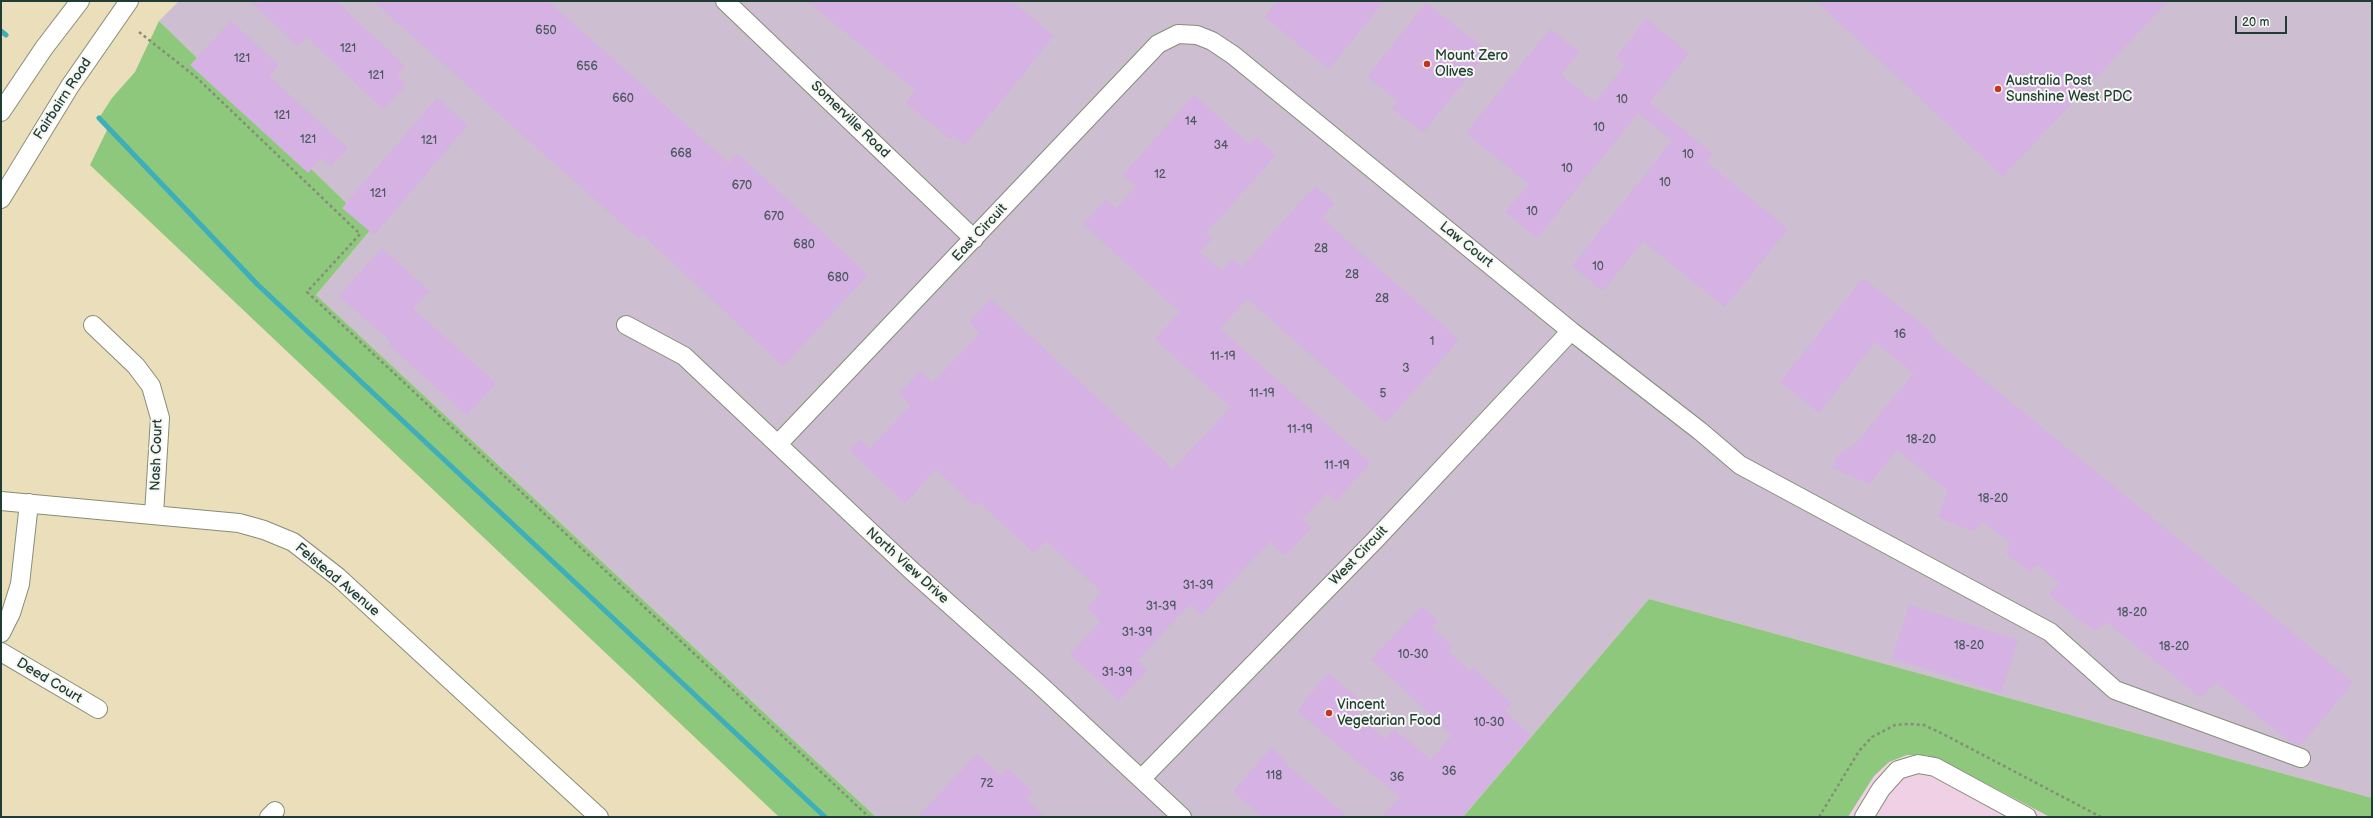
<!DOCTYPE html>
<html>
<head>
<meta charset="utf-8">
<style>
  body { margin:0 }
  #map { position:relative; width:2373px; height:818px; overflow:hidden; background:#ebdebb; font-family:"Balsamiq Sans",sans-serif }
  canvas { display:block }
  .frame { position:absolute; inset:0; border:2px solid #1f3d34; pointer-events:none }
  .scale { position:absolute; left:2235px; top:16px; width:52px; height:18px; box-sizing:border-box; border:2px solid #1f3d34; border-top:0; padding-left:5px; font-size:12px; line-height:14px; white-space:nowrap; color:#1f3d34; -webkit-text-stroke:3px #f6f6f2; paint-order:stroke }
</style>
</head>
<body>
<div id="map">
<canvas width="2373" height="818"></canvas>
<div class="frame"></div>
<div class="scale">20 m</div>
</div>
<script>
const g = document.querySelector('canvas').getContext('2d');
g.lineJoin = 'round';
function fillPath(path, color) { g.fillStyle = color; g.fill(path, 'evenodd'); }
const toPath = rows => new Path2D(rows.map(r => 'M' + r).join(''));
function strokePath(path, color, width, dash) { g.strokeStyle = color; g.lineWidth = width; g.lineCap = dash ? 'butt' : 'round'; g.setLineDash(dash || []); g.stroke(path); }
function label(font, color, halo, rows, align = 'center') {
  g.font = font + ' "Balsamiq Sans",sans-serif'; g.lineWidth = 4; g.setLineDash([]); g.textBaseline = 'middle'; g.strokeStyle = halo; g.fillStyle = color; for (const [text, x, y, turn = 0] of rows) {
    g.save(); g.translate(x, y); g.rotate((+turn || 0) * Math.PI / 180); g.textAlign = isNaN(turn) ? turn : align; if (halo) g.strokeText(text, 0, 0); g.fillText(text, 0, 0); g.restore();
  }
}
fillPath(toPath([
  [1907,755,1926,755,1945,762,2050,817,1848,817,1873,776,1889,762]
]), '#f0d0e5');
fillPath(toPath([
  [179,1,2372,1,2372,798,1649,599,1463,817,876,817,316,295,372,228,159,21]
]), '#cebed2');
fillPath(toPath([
  [159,21,372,228,316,295,876,817,779,817,90,165,108,128,99,118,112,98,135,72],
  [1649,599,2372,798,2372,817,2050,817,1945,762,1926,755,1907,755,1889,762,1874,776,1848,817,1463,817]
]), '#8dc87c');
strokePath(toPath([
  [1,31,6,35],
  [99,118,258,285,825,817]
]), '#3faebb', 5);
fillPath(toPath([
  [250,1,336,1,405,66,397,75,406,85,383,109,307,37,298,46],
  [373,1,548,1,729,163,738,154,868,275,783,366,643,235,639,239],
  [807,1,1012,1,1054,36,965,145,953,135,950,139,906,103,916,90],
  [1278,1,1384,1,1329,69,1265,17],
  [1816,1,2168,1,2003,176],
  [1426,3,1488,51,1423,133,1392,108,1398,101,1367,77],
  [1646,19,1689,53,1650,103,1713,154,1706,162,1788,229,1725,307,1643,241,1603,291,1572,266,1672,141,1638,113,1537,238,1505,212,1529,184,1466,133,1550,29,1579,52,1561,75,1595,102,1625,65,1616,58],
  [231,21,279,65,269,76,348,148,331,166,322,158,308,173,190,65],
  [1194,95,1250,145,1256,137,1276,155,1206,233,1212,239,1200,252,1222,271,1233,259,1242,267,1315,186,1335,203,1322,218,1459,340,1386,422,1247,298,1220,329,1370,463,1336,501,1327,493,1302,519,1311,528,1285,556,1270,541,1201,615,1190,604,1137,661,1147,670,1119,700,1070,654,1101,621,1087,608,1102,592,1046,541,1034,553,979,502,975,506,936,469,905,503,850,451,860,440,870,449,911,405,899,394,920,371,933,383,980,333,969,322,991,299,1173,469,1231,407,1155,339,1180,312,1083,224,1105,200,1116,209,1136,186,1123,175],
  [437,98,468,125,374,235,342,208],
  [382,248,429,291,413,309,496,383,467,415,389,345,391,342,339,296],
  [1863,278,1934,334,1931,337,2353,682,2300,746,2290,742,2216,682,2201,698,2107,622,2094,631,2049,595,2059,583,2037,564,2030,572,2006,553,2010,543,1983,521,1974,532,1938,517,1948,491,1897,450,1869,484,1832,468,1837,456,1858,441,1914,373,1875,342,1819,413,1780,382],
  [1909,605,2018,640,2001,693,1892,658],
  [1422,606,1438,621,1432,627,1453,647,1448,651,1469,671,1473,667,1512,704,1505,711,1531,736,1462,817,1382,817,1400,797,1297,711,1328,673,1365,704,1357,715,1371,727,1386,739,1394,729,1431,760,1452,735,1371,659],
  [1271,748,1284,759,1282,761,1348,817,1263,817,1233,792],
  [977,754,1001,776,1008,769,1033,792,1026,799,1045,817,918,817]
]), '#d5b2e3');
const minor = toPath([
  [725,1,974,239],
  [1,112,44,48,80,1],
  [1,199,70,86,129,1],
  [93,325,136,366,151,386,160,418,154,514],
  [626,325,684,356,912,571,1040,685,1182,817],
  [778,444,1158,44,1178,34,1197,35,1212,41,1233,55,1571,331,1700,431,1740,465,2050,632,2115,690,2301,758],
  [1,501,239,523,264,530,293,542,338,577,599,817],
  [1,633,11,613,20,584,29,503],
  [1,652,98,709],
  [1142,778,1377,538,1571,331],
  [269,817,275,811],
  [1864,817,1881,789,1898,770,1918,764,1935,767,2027,817]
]);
strokePath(minor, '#858e78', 20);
strokePath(toPath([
  [139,32,196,77,360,234,307,292,869,817],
  [1819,817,1859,751,1872,737,1895,725,1909,724,1924,725,1943,734,2101,817]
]), '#858e78', 2.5, [3, 3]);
strokePath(minor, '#fff', 18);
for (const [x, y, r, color] of [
  [1427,64,4,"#c8321e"],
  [1998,89,4,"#c8321e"],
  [1329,713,4,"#c8321e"]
]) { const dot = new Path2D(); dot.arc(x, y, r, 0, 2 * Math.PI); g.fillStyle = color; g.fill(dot); strokePath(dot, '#f6f6f2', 1.5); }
label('12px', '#4c5a60', null, [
  ["650",546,31],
  ["121",348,49],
  ["121",242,59],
  ["656",587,67],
  ["121",376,76],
  ["660",623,99],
  ["10",1622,100],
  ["121",282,116],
  ["14",1191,122],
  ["10",1599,128],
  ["121",308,140],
  ["121",429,141],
  ["34",1221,146],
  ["668",681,154],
  ["10",1688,155],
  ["10",1567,169],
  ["12",1160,175],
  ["10",1665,183],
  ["670",742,186],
  ["121",378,194],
  ["10",1532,212],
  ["670",774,217],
  ["680",804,245],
  ["28",1321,249],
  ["10",1598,267],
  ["28",1352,275],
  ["680",838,278],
  ["28",1382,299],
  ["16",1900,335],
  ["1",1432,342],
  ["11-19",1223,357],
  ["3",1406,369],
  ["11-19",1262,394],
  ["5",1383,394],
  ["11-19",1300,430],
  ["18-20",1921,440],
  ["11-19",1337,466],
  ["18-20",1993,499],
  ["31-39",1198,586],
  ["31-39",1161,607],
  ["18-20",2132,613],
  ["31-39",1137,633],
  ["18-20",1969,646],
  ["18-20",2174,647],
  ["10-30",1413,655],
  ["31-39",1117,673],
  ["10-30",1489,723],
  ["36",1449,772],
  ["118",1274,776],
  ["36",1397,778],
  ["72",987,784]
]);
label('14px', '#1f3d34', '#f6f6f2', [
  ["Mount Zero",1435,56],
  ["Olives",1435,72],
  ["Australia Post",2006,81],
  ["Sunshine West PDC",2006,97],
  ["Vincent",1337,705],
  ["Vegetarian Food",1337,721]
], 'left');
label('14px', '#1f3d34', '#f6f6f2', [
  ["Fairbairn Road",63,99,-57],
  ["Somerville Road",850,120,44],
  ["East Circuit",980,233,-47],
  ["Law Court",1466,245,39],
  ["Nash Court",157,455,-88],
  ["West Circuit",1359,556,-46],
  ["North View Drive",907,566,42],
  ["Felstead Avenue",337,580,40],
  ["Deed Court",49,681,31]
]);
</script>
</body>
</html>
